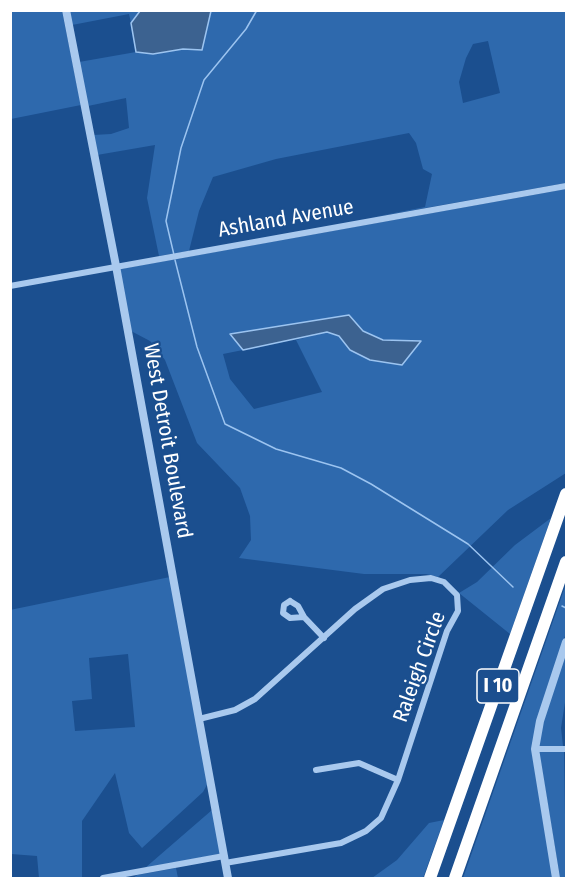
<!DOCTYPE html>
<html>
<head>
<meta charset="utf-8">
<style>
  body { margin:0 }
  #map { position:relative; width:577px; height:889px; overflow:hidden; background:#1b4f8f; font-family:"Fira Sans Condensed",sans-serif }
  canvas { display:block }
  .frame { position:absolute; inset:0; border:12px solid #fff; pointer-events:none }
</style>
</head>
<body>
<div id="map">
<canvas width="577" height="889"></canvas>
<div class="frame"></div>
</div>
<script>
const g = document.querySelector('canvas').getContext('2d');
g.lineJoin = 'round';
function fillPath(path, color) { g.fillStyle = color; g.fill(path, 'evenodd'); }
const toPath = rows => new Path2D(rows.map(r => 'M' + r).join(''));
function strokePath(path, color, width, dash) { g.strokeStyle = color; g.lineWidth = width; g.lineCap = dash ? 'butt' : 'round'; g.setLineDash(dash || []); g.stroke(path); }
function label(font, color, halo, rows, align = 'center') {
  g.font = font + ' "Fira Sans Condensed",sans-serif'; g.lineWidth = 4.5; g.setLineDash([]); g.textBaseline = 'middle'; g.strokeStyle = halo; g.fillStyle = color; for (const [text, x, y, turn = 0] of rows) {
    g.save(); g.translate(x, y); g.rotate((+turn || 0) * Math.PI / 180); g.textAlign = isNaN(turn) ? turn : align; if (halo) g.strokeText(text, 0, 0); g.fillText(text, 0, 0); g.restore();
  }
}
fillPath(toPath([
  [11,11,62,11,81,105,11,119],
  [69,11,140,11,131,23,129,14,72,25],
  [211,11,566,11,566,183,369,218,425,207,432,174,423,169,416,143,409,133,276,159,213,177,199,211,189,251,159,256,147,198,155,145,97,155,93,135,111,134,129,128,126,98,88,106,79,62,136,52,153,54,183,49,202,49],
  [488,41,500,93,463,103,459,82,466,58,473,44],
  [566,189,566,473,508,510,438,577,426,574,364,574,239,558,251,540,250,516,240,488,197,443,165,360,150,341,131,331,120,269],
  [363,331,383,340,420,341,350,350,339,336,327,332,296,340,322,392,254,409,230,379,223,354,243,350,231,334],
  [551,518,510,634,459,593,477,582,515,545],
  [170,577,208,783,203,792,142,848,129,833,115,773,82,821,82,878,39,878,37,856,11,854,10,610],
  [128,654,135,727,75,731,72,701,92,699,89,658],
  [566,584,566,633,537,720,532,752,553,878,463,878],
  [566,652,566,696,561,728,563,746,539,746,540,730],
  [564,751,566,878,560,878,539,752],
  [212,810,221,854,145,868],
  [444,820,423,878,372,878,397,860,429,823],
  [176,868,178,878,133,878,137,875]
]), '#2e69ad');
const water = toPath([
  [140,11,211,11,202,50,183,49,153,54,136,52,131,23,140,11],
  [349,315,363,331,383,340,421,341,402,365,370,360,350,350,339,336,327,332,243,350,230,334,349,315]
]);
fillPath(water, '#3c6290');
strokePath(water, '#9cc4f0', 1.5);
strokePath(toPath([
  [174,255,166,221,181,148,204,80,246,29,257,10],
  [175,260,197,347,225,424,276,449,341,468,371,484,468,544,513,587],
  [562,606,566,608]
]), '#9cc4f0', 1.5);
strokePath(toPath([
  [10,286,566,186],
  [290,601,298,606,304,617,290,618,283,613,284,605,290,601],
  [304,617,324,638],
  [199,719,235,710,255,699,355,609,383,589,410,580,431,578,444,582,457,595,458,611,447,631,398,780,381,818,366,831,341,843,225,863],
  [535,749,566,749],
  [316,770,359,763,398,780],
  [103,878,224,856]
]), '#a9c9ee', 6);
strokePath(toPath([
  [66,10,116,266,228,878],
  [556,878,535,749,540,721,566,642]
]), '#a9c9ee', 8);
strokePath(toPath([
  [430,878,566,494],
  [455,878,566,562]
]), '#fff', 12);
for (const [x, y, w] of [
  [498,686,42]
]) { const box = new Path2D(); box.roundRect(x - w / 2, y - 17, w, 34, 4.5); g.fillStyle = '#1b4f8f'; g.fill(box); strokePath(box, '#fff', 1.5); }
label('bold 20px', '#fff', null, [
  ["I 10",498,686]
]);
label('21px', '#fff', '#1b4f8f', [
  ["Ashland Avenue",286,219,-10],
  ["West Detroit Boulevard",167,441,80],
  ["Raleigh Circle",420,667,-70]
]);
</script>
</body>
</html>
